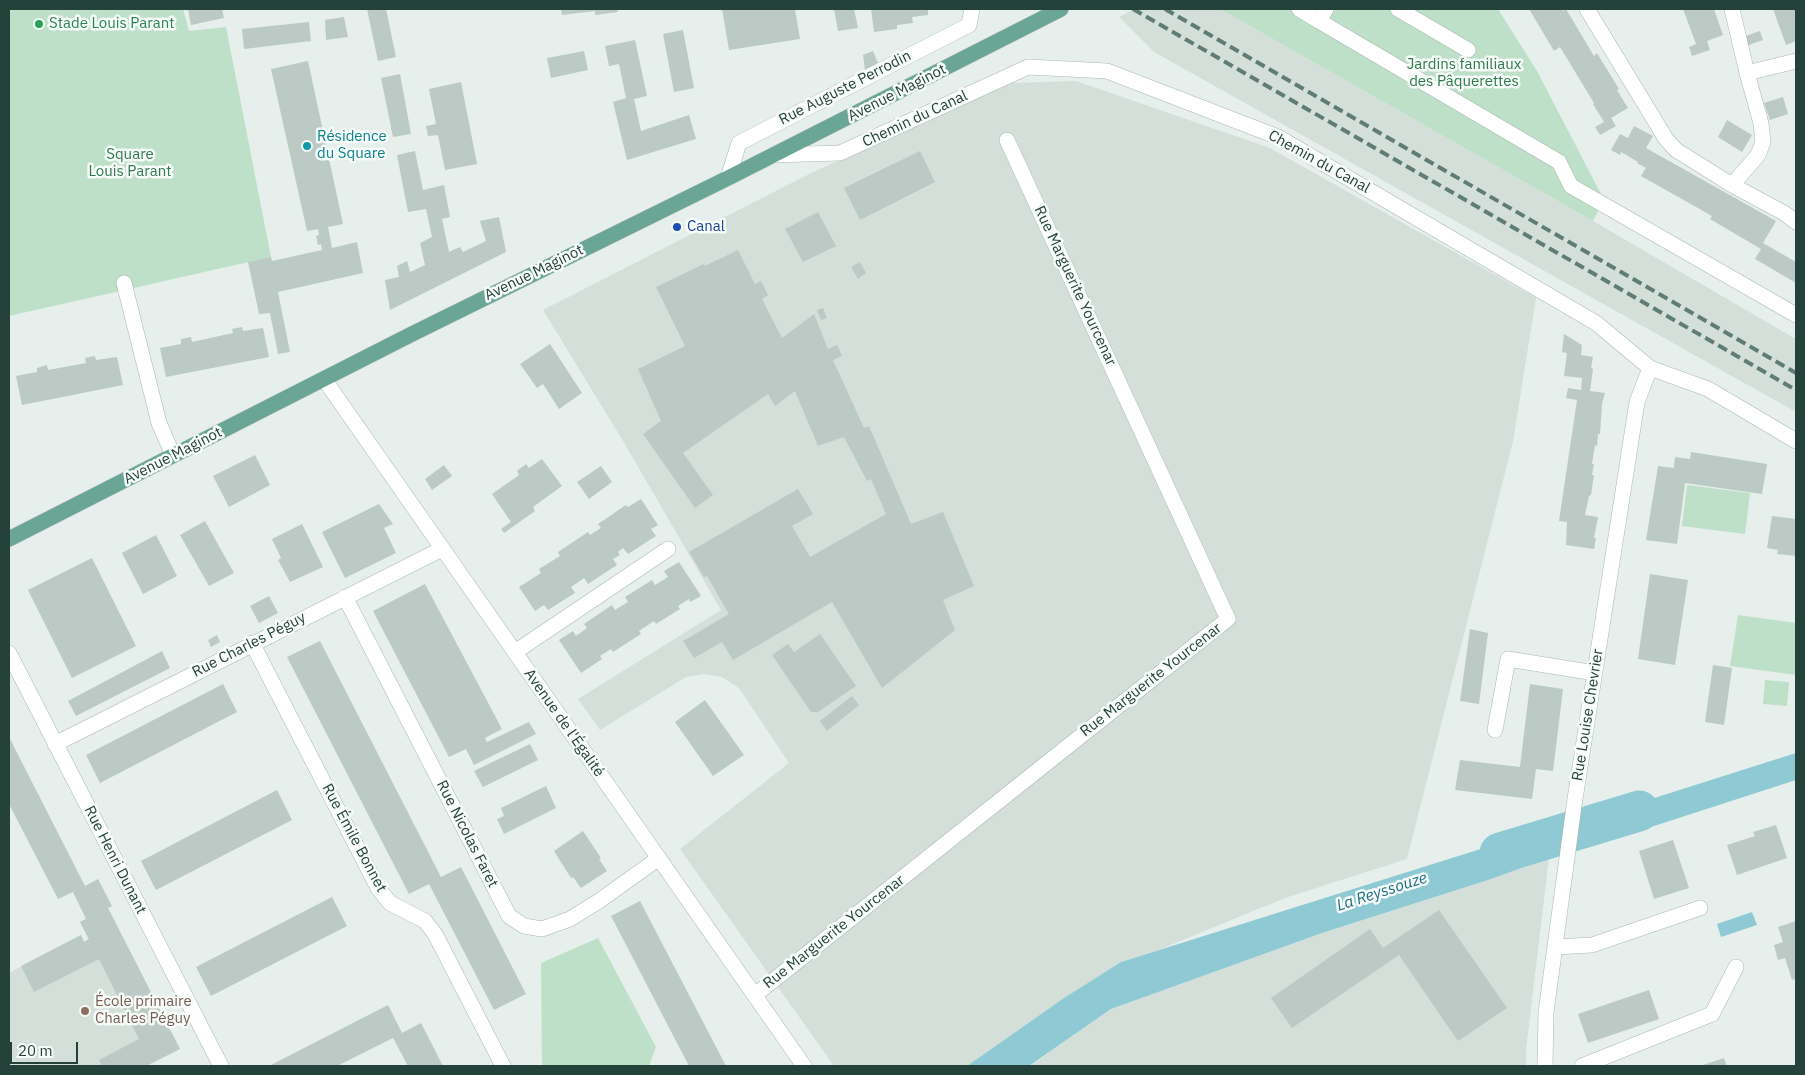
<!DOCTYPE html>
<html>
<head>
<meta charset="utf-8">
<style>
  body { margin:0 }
  #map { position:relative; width:1805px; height:1075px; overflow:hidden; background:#e6efeb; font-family:"IBM Plex Sans",sans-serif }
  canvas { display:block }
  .frame { position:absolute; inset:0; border:10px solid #24423a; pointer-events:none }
  .scale { position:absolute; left:10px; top:1042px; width:68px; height:22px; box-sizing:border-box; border:2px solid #24423a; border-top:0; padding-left:6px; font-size:15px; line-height:18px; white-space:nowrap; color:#24423a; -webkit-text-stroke:4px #f7fbf9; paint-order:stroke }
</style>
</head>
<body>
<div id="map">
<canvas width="1805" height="1075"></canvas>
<div class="frame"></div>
<div class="scale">20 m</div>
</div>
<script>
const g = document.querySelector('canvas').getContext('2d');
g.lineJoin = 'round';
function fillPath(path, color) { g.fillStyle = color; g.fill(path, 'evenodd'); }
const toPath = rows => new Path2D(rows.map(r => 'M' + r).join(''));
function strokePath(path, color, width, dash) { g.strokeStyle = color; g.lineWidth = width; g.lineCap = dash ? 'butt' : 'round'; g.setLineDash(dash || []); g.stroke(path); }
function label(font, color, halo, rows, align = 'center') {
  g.font = font + ' "IBM Plex Sans",sans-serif'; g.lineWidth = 5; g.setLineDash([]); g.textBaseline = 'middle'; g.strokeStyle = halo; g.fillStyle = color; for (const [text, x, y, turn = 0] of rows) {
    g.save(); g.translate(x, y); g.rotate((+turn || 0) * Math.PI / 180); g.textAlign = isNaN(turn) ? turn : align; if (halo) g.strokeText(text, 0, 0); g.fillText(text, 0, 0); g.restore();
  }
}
fillPath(toPath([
  [1134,9,1220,9,1593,221,1796,339,1796,412,1154,52,1119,17],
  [1076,81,1270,148,1536,298,1513,441,1407,859,1285,898,1161,949,1121,962,1064,998,967,1066,834,1066,680,849,789,763,739,688,722,677,703,674,686,677,600,730,578,699,721,610,626,446,543,310,811,173,1009,83],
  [1549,858,1526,1050,1526,1066,1030,1066,1111,1009,1322,933,1491,879],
  [108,908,180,1049,146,1066,11,1066,9,1062,9,973,81,935,84,942,89,940,80,922]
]), '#d4dfda');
fillPath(toPath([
  [9,9,183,9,189,31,226,27,271,257,9,316],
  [1220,9,1498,9,1537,71,1601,194,1601,205,1593,221],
  [1687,485,1750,493,1745,534,1682,526],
  [1738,615,1796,623,1796,675,1730,666],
  [1765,680,1789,682,1787,706,1763,704],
  [598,938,656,1047,649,1066,542,1066,541,963]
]), '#bfe0c8');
fillPath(toPath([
  [1796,753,1796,780,1586,848,1585,820],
  [1557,825,1549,858,1491,879,1322,933,1111,1009,1029,1066,967,1066,1064,998,1121,962],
  [1752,912,1757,925,1721,937,1717,924]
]), '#8ec9d4');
strokePath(toPath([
  [1500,853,1639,811]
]), '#8ec9d4', 41);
fillPath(toPath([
  [188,9,222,9,224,18,191,25],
  [367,9,386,9,396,57,378,61],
  [561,9,617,9,618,12,595,15,595,11,562,15],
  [722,9,795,9,800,39,729,50],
  [834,9,854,9,858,28,838,31],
  [871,9,928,9,928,15,912,17,913,23,897,25,897,29,874,32],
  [1529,9,1562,9,1563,11,1566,9,1594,56,1597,53,1619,89,1617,90,1628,108,1611,118,1616,126,1600,135,1595,127,1604,122,1593,104,1594,103,1560,47,1554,51],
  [1683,9,1714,9,1723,35,1707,41,1710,50,1692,56,1689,47,1696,44],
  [1773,9,1796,9,1796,41,1786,45],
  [344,17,348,37,326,40,325,20],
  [309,22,311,41,244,49,242,29],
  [683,30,694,88,674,92,663,34],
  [1760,31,1763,40,1746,46,1743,37],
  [635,40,647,96,634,99,641,131,689,115,696,139,627,160,613,102,626,98,619,64,609,66,605,46],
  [584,51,588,70,551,78,547,58],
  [873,51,878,63,865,70,863,55],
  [308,61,343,224,328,227,332,248,357,242,363,273,278,292,290,352,278,354,270,313,259,314,248,262,271,257,272,261,322,250,321,244,318,245,316,236,319,235,318,229,307,231,271,69],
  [400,74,411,134,393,137,381,78],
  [461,82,477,164,445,170,438,135,428,136,426,126,436,124,429,89],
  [1783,97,1788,114,1770,120,1764,103],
  [1727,120,1752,135,1742,152,1718,137],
  [1634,126,1653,136,1646,148,1776,221,1763,243,1796,262,1796,283,1755,259,1761,249,1710,219,1712,216,1641,176,1646,168,1637,163,1638,162,1621,152,1620,155,1611,150,1620,134,1628,138],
  [415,151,423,190,444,185,450,217,442,219,449,252,460,247,463,252,486,241,480,221,499,217,506,252,390,310,385,280,399,277,397,266,407,261,410,272,425,265,420,243,432,237,426,209,408,212,397,155],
  [920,151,935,182,860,220,844,188],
  [818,212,836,246,803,262,785,229],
  [738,250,755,284,761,281,768,295,762,299,782,338,814,314,828,349,837,345,842,356,833,360,864,428,869,426,911,524,943,512,974,586,943,600,955,630,882,688,832,602,733,660,722,642,694,658,683,641,729,614,707,576,704,577,689,552,798,489,813,514,792,526,810,557,886,514,871,479,867,481,844,437,818,446,795,391,775,406,768,394,683,453,713,495,695,508,643,434,661,421,638,369,685,346,656,287,704,264,705,266],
  [860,262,866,273,858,279,851,267],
  [823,308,827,318,821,320,817,310],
  [242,327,243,331,263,328,269,357,166,377,160,348,181,344,181,339,191,337,192,342,233,333,232,329],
  [1564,334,1582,345,1581,355,1593,357,1591,368,1593,369,1590,391,1605,393,1602,404,1600,434,1598,434,1597,446,1595,445,1592,464,1594,464,1592,475,1594,475,1591,495,1589,496,1585,515,1598,517,1594,538,1596,538,1594,549,1566,545,1567,522,1559,521,1577,400,1566,398,1568,388,1581,390,1582,378,1564,376,1567,353,1562,352],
  [550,344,582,393,559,409,543,384,537,388,520,364],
  [95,356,96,360,117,357,123,385,22,405,16,376,37,372,37,368,47,365,48,370,86,363,85,358],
  [1691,452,1767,464,1762,494,1685,483,1677,544,1646,540,1658,466,1674,468,1675,457,1690,459],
  [255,455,270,485,229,507,213,476],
  [542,459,562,486,533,507,535,511,504,533,501,529,511,522,492,494,519,475,517,471,526,464,529,468],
  [444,465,452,476,432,490,425,479],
  [601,466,612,482,589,499,577,482],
  [641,499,658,525,651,529,656,536,628,554,623,548,618,552,620,555,613,559,617,565,588,584,584,578,571,587,575,593,548,610,544,605,535,611,519,587,541,573,539,569,560,556,558,552,588,532,590,535,601,528,598,524,626,505,628,507],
  [379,504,393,524,384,528,396,553,345,578,322,532],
  [1772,516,1796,519,1796,556,1777,554,1778,550,1767,548],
  [205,521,234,573,209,586,180,535],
  [302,524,323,567,290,582,278,560,281,558,272,539],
  [156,535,177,576,143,594,122,553],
  [92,558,136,646,72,678,28,590],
  [679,562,701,596,690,602,689,599,678,606,680,609,656,624,654,621,639,631,641,634,613,652,611,649,600,656,602,659,581,673,559,640,573,631,576,636,587,628,584,624,612,605,615,610,628,602,625,597,652,580,655,585,668,577,664,571],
  [1650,574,1688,580,1675,665,1638,659],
  [425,584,502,729,485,738,487,742,529,722,536,734,474,765,466,749,449,757,373,611],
  [269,596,278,613,259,623,250,606],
  [1470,629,1488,633,1479,704,1460,701],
  [820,634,856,686,818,712,811,712,772,655,788,644,794,652],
  [217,635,220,642,211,647,208,640],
  [320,641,441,877,461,867,526,994,494,1010,429,884,409,894,287,657],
  [162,651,170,668,76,716,68,701],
  [1713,665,1732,668,1724,725,1705,722],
  [223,684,237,712,100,783,86,755],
  [1530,684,1563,689,1553,771,1536,769,1532,799,1455,790,1460,760,1520,767],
  [852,696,859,705,827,731,820,721],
  [705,700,744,755,713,776,675,722],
  [9,737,85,886,98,879,112,906,108,908,180,1049,146,1066,102,1066,99,1060,139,1039,99,959,34,992,21,966,81,935,84,942,89,939,80,922,86,919,73,892,58,899,9,804],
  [530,744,538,760,483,787,474,771],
  [546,786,556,808,504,834,497,819,504,816,501,808],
  [277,790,292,820,156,890,141,861],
  [1776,825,1787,858,1737,875,1727,845,1755,836,1753,832],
  [583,831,601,858,599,859,607,871,581,888,573,877,571,878,554,851],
  [1673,840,1689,888,1654,899,1639,851],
  [332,897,347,926,211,996,196,967],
  [640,901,726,1066,689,1066,611,916],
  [1439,910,1507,1008,1458,1041,1399,955,1292,1028,1271,998,1370,929,1383,948],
  [1796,921,1796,979,1792,980,1785,958,1778,960,1774,945,1783,942,1778,927],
  [1649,990,1659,1019,1588,1043,1578,1014],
  [388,1005,402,1033,421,1023,443,1066,408,1066,393,1038,337,1066,269,1066],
  [1724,1058,1727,1066,1700,1066]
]), '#bbcac4');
const minor = toPath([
  [1299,9,1319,21],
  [1326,9,1319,21,1559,162,1571,186,1796,315],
  [1398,9,1468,50],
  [1587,9,1666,139,1676,150,1732,185,1758,155,1763,142,1761,123,1747,73,1732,9],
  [1747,73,1796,61],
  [773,155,840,153,1028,67,1107,71,1278,137,1596,323,1650,368,1708,389,1796,441],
  [728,178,739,143,969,25,972,9],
  [1732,185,1784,213,1796,222],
  [124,283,159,423,173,455],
  [324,379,804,1066],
  [345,597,509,916,524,926,542,929,570,919,599,901,659,858],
  [252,643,378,888,390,903,425,921,435,934,503,1066],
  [515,652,668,549],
  [9,653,221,1066],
  [1495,730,1508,659,1595,673],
  [55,744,442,549],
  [1555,947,1592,945,1700,908],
  [755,995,1228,619,1007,140],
  [1545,1066,1546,1012,1575,799,1637,402,1650,368],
  [1582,1066,1712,1014,1736,967]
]);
const major = toPath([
  [9,539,412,334,728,178,1061,9]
]);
strokePath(minor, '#a8b8b2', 16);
strokePath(major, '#c2cac8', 16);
strokePath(minor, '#fff', 15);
strokePath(major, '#6aa596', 15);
strokePath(toPath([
  [1133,9,1796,390],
  [1165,9,1796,373]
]), '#5f7d75', 4, [10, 5]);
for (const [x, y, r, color] of [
  [39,24,5,"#2e9e5b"],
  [307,146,5,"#0f9aa8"],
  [677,227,5,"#1a4fb4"],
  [85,1011,5,"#8d6e63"]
]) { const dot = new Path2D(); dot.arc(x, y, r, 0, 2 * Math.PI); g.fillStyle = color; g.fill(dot); strokePath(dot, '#f7fbf9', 2); }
label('15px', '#27864d', '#f7fbf9', [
  ["Stade Louis Parant",49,24]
], 'left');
label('15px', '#2d7a4b', '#f7fbf9', [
  ["Jardins familiaux",1464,65],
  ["des Pâquerettes",1464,82],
  ["Square",130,155],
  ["Louis Parant",130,172]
]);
label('15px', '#24423a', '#f7fbf9', [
  ["Rue Auguste Perrodin",845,88,-27],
  ["Avenue Maginot",897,93,-27],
  ["Chemin du Canal",915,119,-25],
  ["Chemin du Canal",1319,162,29],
  ["Avenue Maginot",534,273,-26],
  ["Rue Marguerite Yourcenar",1075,286,65],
  ["Avenue Maginot",173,456,-27],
  ["Rue Charles Péguy",249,645,-27],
  ["Rue Marguerite Yourcenar",1151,680,-38],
  ["Rue Louise Chevrier",1588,715,-81],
  ["Avenue de l'Égalité",564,723,55],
  ["Rue Nicolas Faret",467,834,63],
  ["Rue Émile Bonnet",354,838,62],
  ["Rue Henri Dunant",115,860,63],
  ["Rue Marguerite Yourcenar",834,932,-38]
]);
label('15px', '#0d838f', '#f7fbf9', [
  ["Résidence",317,137],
  ["du Square",317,154]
], 'left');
label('15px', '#164399', '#f7fbf9', [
  ["Canal",687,227]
], 'left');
label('15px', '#785e54', '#f7fbf9', [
  ["École primaire",95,1002],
  ["Charles Péguy",95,1019]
], 'left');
label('italic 16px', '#1c6f80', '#f7fbf9', [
  ["La Reyssouze",1382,892,-18]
]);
</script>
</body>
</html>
